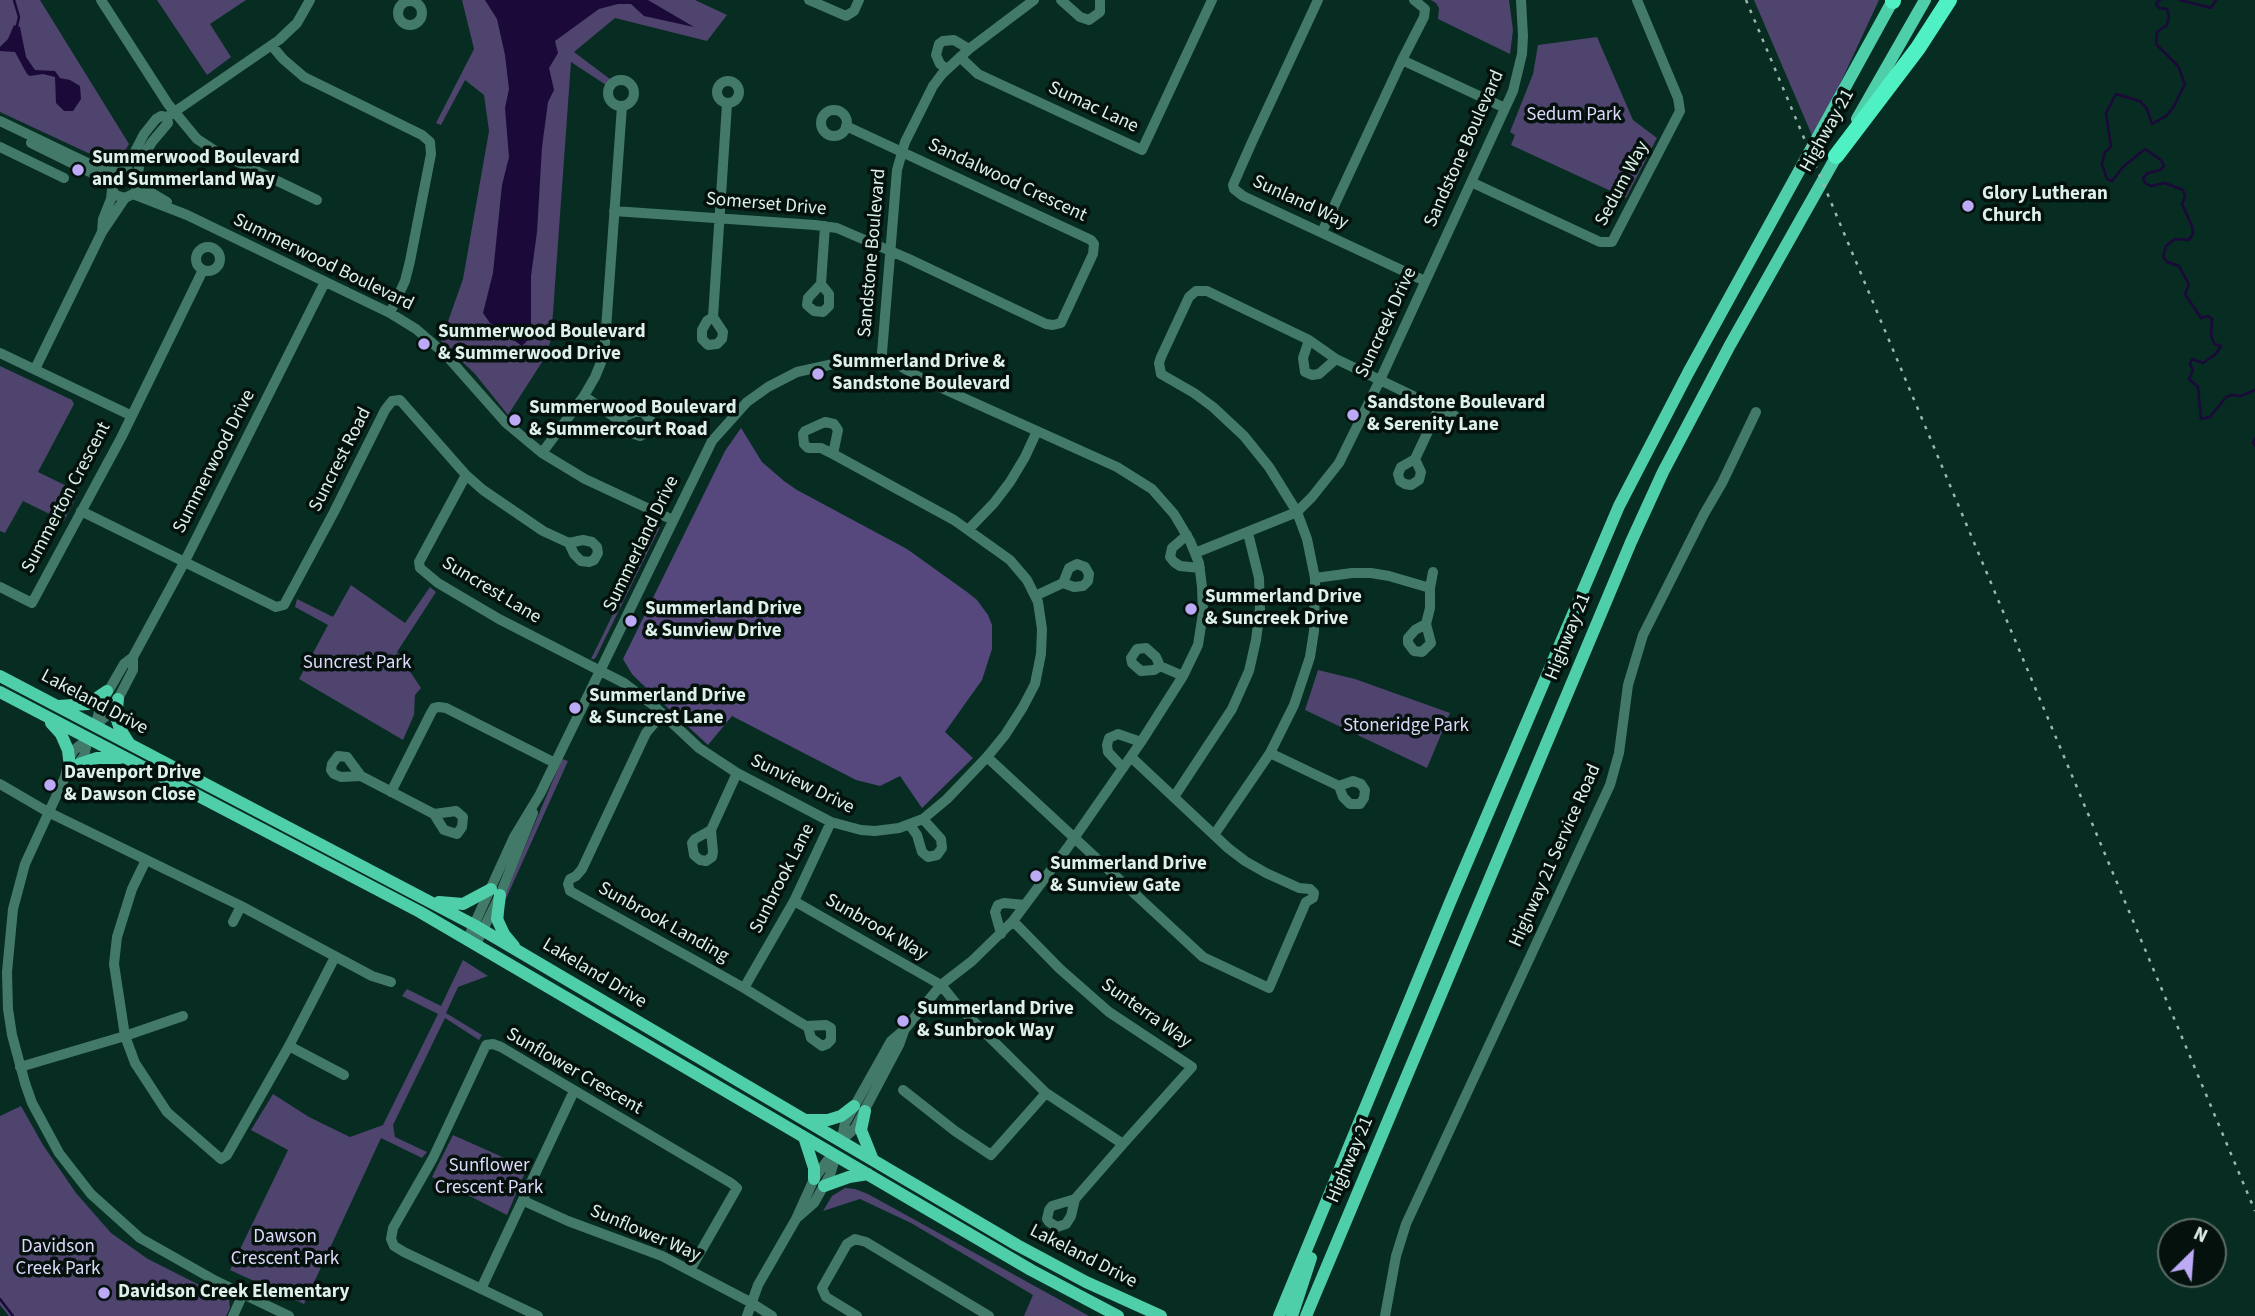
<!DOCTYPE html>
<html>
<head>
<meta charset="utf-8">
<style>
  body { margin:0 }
  #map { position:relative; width:2255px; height:1316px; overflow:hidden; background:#072c22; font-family:"Source Sans 3",sans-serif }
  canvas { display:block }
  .north { position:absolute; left:2157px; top:1218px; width:70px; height:70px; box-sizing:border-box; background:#04110d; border:2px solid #5b6b65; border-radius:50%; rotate:25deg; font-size:19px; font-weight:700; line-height:28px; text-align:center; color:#ddf1ea }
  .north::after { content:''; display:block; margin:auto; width:24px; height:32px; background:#bcaaf6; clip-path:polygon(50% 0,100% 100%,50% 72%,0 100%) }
</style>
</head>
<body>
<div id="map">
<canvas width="2255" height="1316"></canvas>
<div class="north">N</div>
</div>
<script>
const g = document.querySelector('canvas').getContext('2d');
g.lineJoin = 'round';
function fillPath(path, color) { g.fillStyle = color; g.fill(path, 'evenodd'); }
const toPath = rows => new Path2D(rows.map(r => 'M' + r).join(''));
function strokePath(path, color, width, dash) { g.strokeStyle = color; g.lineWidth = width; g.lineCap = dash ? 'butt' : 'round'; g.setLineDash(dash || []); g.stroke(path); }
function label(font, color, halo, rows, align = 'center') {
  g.font = font + ' "Source Sans 3",sans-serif'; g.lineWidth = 7; g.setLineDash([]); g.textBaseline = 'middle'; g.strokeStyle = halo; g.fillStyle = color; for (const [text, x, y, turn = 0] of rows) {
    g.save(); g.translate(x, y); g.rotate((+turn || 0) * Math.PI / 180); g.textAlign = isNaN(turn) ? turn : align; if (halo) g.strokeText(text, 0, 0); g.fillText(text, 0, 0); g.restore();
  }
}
fillPath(toPath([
  [0,0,40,0,129,144,116,166,0,112],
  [157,0,246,0,210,24,231,57,207,75],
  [462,0,695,0,727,15,707,41,615,18,574,52,610,79,606,85,571,62,551,340,544,359,508,415,475,374,441,341,463,279,489,131,484,95,465,80,441,125,436,123,474,49],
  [1431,0,1509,0,1513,30,1510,54,1438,19,1439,8,1436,3],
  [1754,0,1879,0,1814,140],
  [1597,37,1633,120,1657,138,1626,198,1511,145,1515,135,1510,132,1533,74,1538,45],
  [0,366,72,400,74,404,38,472,79,492,64,521,23,501,5,533,0,531],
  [650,523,660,527,596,657,594,659,591,659,653,532],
  [351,585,405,623,430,587,436,592,397,652,421,688,415,695,414,715,403,740,299,679,328,625,295,607,297,599,333,617],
  [1318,670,1355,679,1450,713,1427,768,1305,710],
  [562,759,568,761,504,903,504,922,500,906],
  [463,960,488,976,458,987,446,1013,482,1035,479,1040,445,1018,393,1125,395,1137,427,1152,422,1158,381,1138,304,1304,230,1270,288,1150,251,1130,273,1094,309,1117,350,1137,383,1125,438,1014,402,996,407,989,441,1006],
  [21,1106,43,1145,76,1193,111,1233,148,1259,229,1300,230,1308,226,1316,9,1316,0,1305,0,1116],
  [453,1135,527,1168,507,1215,432,1177],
  [845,1188,855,1189,868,1194,1089,1316,1024,1316,1033,1295,911,1223,860,1199,823,1211,832,1196]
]), '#4e446d');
fillPath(toPath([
  [741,428,762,462,784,481,797,490,907,549,967,592,977,600,988,615,992,625,992,649,982,680,945,732,973,758,922,808,900,776,880,786,856,780,732,716,708,745,641,683,632,674,623,659,725,451]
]), '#56487d');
fillPath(toPath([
  [485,0,648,0,694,27,644,16,631,4,618,4,599,9,555,41,558,53,549,68,554,90,548,102,542,147,537,232,531,276,531,337,522,346,490,323,483,313,493,273,502,185,509,157,505,108,509,89,505,55,497,19],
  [14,25,20,27,26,57,35,70,55,71,60,78,70,80,80,86,81,99,73,111,64,111,56,103,55,77,43,74,30,76,27,74,15,52,0,51,0,47,8,39]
]), '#1b0939');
strokePath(toPath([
  [14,0,19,17,17,26],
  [2160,0,2156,4,2159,8,2167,9,2169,16,2167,25,2157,32,2156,44,2178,66,2185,84,2173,108,2166,116,2152,124,2147,109,2140,101,2116,94,2106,113,2111,147,2105,152,2102,164,2107,179,2112,181,2123,167,2145,149,2161,160,2164,166,2160,170,2148,173,2143,178,2145,183,2151,186,2165,183,2183,190,2185,197,2182,204,2192,226,2193,234,2189,240,2175,239,2166,246,2163,257,2167,262,2179,266,2189,285,2185,294,2201,318,2208,316,2212,319,2211,335,2214,344,2221,346,2216,354,2203,363,2192,359,2190,364,2193,370,2189,379,2198,387,2201,419,2210,417,2226,397,2232,395,2241,396,2255,390],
  [2180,0,2211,8,2216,0],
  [2255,438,2253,443,2255,446],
  [0,1299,13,1316]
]), '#1b0939', 2.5);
strokePath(toPath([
  [101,0,168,104,197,139,217,152,317,200],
  [809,0,846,16,854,11,859,0],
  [1061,0,1080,17,1089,20,1100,12,1100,0],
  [1318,0,1252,142,1233,185,1234,189,1243,196,1425,281],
  '398 13a12 12 0 1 1 24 0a12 12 0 1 1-24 0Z',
  [272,46,283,59,304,77,422,135,430,142,431,154,410,261,405,281,390,313],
  [960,57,978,74,1142,150,1212,0],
  [1402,60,1505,108],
  [947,69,940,64,936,55,939,44,943,41,954,40,969,49],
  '608 93a13 13 0 1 1 26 0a13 13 0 1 1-26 0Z',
  '717 92a11 11 0 1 1 22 0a11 11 0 1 1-22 0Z',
  '821 123a13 13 0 1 1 26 0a13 13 0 1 1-26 0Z',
  [0,121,96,167,117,172],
  [31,143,100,177,110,185],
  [0,147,64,178],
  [122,171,129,163,144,134,156,119,161,116,167,117,279,40,297,23,310,0],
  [137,179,140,161,152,142,168,123,167,117],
  [1471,182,1600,242,1612,242,1680,111,1678,98,1637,0],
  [138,183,135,193,125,198,115,195,110,184,114,174,122,171,128,171,134,174,140,186,167,202],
  [112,190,111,199,103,219,102,232,125,198],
  [133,194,187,215,390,313,416,329,445,354,506,423,542,453,585,479,673,520],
  [614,211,815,225,837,228,909,259,1046,324,1053,325,1061,323,1093,254,1094,244,1091,240,846,126],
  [1322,232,1402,60,1424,17,1425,9,1414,0],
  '196 259a12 12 0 1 1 24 0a12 12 0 1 1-24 0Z',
  [821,284,829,294,829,306,823,312,814,311,807,305,808,298,821,284,825,226],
  [713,317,723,332,722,339,717,344,708,345,702,339,702,330,707,321,713,317,727,104],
  [1309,340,1303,358,1305,372,1312,375,1319,374,1336,359],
  [0,353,130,415],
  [881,365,897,170,905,142,933,86,942,74,969,49,1034,0],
  [35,369,102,232],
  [584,396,617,419,634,434,640,436,646,433,650,427,651,421,643,412,635,412,617,419],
  [825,422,834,424,838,430,833,454,821,448,808,448,804,444,803,434,805,431,825,422],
  [542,453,584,396,595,377,602,360,605,343,622,106],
  [1415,459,1421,472,1419,480,1411,485,1405,484,1400,481,1398,474,1401,467,1415,459,1439,408],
  [466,475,419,562,420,568,438,583,499,619,624,683,653,705,699,748,737,773,831,822,861,830,875,831,899,828,923,819,947,799,987,757,1005,735,1023,707,1035,684,1041,654,1042,629,1038,602,1027,580,1010,560,954,520,833,454],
  [81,511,276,607,284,605,334,512,385,410,392,401,400,400,466,475,483,490,543,531,569,543,583,540,592,542,597,547,598,553,594,560,589,562,581,561,574,554,569,543],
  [968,530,994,503,1010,482,1025,457,1037,431],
  [1187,535,1172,548,1170,557,1174,562,1180,566,1200,568],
  [1195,553,1297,512,1312,497,1339,463,1380,380,1513,91,1522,54,1523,36,1521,0],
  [1315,578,1352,573,1371,573,1389,576,1430,588,1430,608,1426,624,1415,630,1408,638,1408,643,1414,651,1422,652,1431,643,1426,624],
  [0,587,32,603,121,438,203,270],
  [1430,588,1433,572],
  [1035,596,1063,583,1074,587,1083,586,1088,581,1089,574,1085,567,1077,564,1069,568,1063,583],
  [1160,666,1154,670,1141,671,1132,663,1131,658,1137,649,1146,648,1156,657,1160,666,1183,676],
  [662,714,646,733,582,869,576,876,570,879,568,884,570,891,696,961,744,988,796,1020,806,1026,808,1027,811,1038,822,1046,827,1044,831,1040,831,1028,826,1025,806,1026],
  [95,725,105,717,118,699,133,670,133,657],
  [95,726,102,702,124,664,133,657,185,561,325,282],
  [88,739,74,750,69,759,65,777,25,864,13,909,7,972,8,1009,12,1035,25,1083,32,1103,59,1153,91,1194,140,1238,216,1281,289,1316],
  [1270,753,1339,786,1343,797,1350,804,1360,804,1364,798,1365,790,1361,784,1353,781,1339,786],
  [987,757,1203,957,1269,988,1306,902,1313,898,1314,893,1310,889,1299,888,1266,873,1245,861,1228,848,1131,757],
  [1123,768,1108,752,1107,745,1109,738,1118,734,1141,742],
  [361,776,341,777,334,774,331,770,332,764,338,756,347,757,361,776,434,814,444,830,457,834,462,827,463,817,456,811,434,814],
  [65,777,74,770,84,756,88,739],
  [0,784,48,812,241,906,372,976,391,982],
  [391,792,431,713,434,708,439,707,446,708,555,763],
  [1174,797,1232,709,1249,671,1256,640,1260,609,1259,578,1248,533],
  [909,824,917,835,922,852,928,857,937,855,942,848,941,839,923,819],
  [711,830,695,839,692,843,694,855,700,860,706,861,712,857,713,852,711,830,737,773],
  [1214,835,1270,753,1294,705,1310,657,1314,631,1315,578,1307,539,1297,512,1269,467,1244,436,1213,407,1194,393,1161,374,1159,363,1161,357,1189,297,1196,291,1207,291,1309,340,1336,359,1455,416],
  [146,860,132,889,117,937,114,964,125,1036,135,1063,167,1112,221,1159,227,1155,289,1046,335,957],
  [794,901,941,985,958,1006,1046,1093,1123,1144,1192,1067,1109,1012,1060,969,1013,921],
  [233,922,241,906],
  [1001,934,995,912,998,905,1004,903,1025,905],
  [468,938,514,837,540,794,712,441,747,402,768,387,797,372,856,359,881,361,900,366,926,381,1117,467,1152,489,1174,514,1190,541,1199,563,1202,587,1203,613,1198,645,1183,676,1141,742,1068,847,1013,921,972,961,941,985,905,1029,891,1041,845,1123,841,1141],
  [476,944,500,895,533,813],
  [744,988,794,901,831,822],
  [289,1046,344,1075],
  [20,1067,125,1036,183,1016],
  [903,1090,955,1131,991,1155,1046,1093],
  [841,1141,855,1128,899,1045,904,1031],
  [1075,1199,1052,1206,1049,1210,1047,1219,1049,1222,1057,1227,1066,1224,1071,1216,1075,1199,1123,1144],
  [524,1201,568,1221,662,1256,750,1302,772,1316],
  [798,1217,814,1203,830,1175,836,1155],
  [481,1289,574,1091],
  [233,1316,243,1294],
  [538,1316,404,1252,394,1246,391,1239,393,1228,433,1158,486,1045,493,1044,501,1047,731,1183,737,1188,690,1270],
  [747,1316,758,1285,796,1219,814,1179,827,1161,836,1155],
  [857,1316,826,1297,822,1288,847,1244,855,1239,866,1242,989,1316],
  [1385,1316,1396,1256,1406,1224,1610,785,1619,753,1628,685,1643,635,1704,514,1722,483,1756,412]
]), '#427968', 10);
strokePath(toPath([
  [1857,119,1925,0],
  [0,676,474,925,1017,1245,1086,1282,1161,1316],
  [0,692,420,912,1031,1270,1118,1316],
  [118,699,116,717,120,729,129,743],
  [59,706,88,704,107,691],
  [51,723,61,734,68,750,69,759],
  [79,764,97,758,120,758],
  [500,895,497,919,504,934,514,946],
  [439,902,463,904,491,889],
  [865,1111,861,1130,873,1160],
  [806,1120,828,1120,841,1116,854,1106],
  [804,1137,814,1168,814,1179],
  [824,1186,849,1177,868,1174],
  [1279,1316,1451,900,1619,506,1688,373,1893,0],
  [1292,1316,1311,1258],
  [1306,1316,1631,542,1663,472,1730,345,1840,150]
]), '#4fceaa', 12);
strokePath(toPath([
  [1893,1,1893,0],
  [1836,156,1918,48,1949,0]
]), '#50f0c5', 16);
strokePath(toPath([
  [1746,0,2255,1211]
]), '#9db6ae', 2.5, [3.5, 7]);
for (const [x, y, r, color] of [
  [78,170,7,"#bcaaf6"],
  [1968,206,7,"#bcaaf6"],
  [424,344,7,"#bcaaf6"],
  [818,374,7,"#bcaaf6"],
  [1353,415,7,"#bcaaf6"],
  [515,420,7,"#bcaaf6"],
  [1191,609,7,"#bcaaf6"],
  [631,621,7,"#bcaaf6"],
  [575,708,7,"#bcaaf6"],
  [50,785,7,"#bcaaf6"],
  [1036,876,7,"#bcaaf6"],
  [903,1021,7,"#bcaaf6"],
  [104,1293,7,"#bcaaf6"]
]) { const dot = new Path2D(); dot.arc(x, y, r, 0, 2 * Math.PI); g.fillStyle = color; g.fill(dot); strokePath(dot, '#04110d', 2.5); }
label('19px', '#ddf1ea', '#04110d', [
  ["Sumac Lane",1093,108,25],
  ["Highway 21",1828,131,-61],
  ["Sandstone Boulevard",1465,149,-66],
  ["Sandalwood Crescent",1007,181,25],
  ["Sedum Way",1623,184,-62],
  ["Sunland Way",1300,203,25],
  ["Somerset Drive",766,205,5],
  ["Sandstone Boulevard",873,253,-85],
  ["Summerwood Boulevard",323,263,26],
  ["Suncreek Drive",1387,323,-65],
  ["Suncrest Road",341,460,-63],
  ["Summerwood Drive",215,462,-63],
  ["Summerton Crescent",67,498,-62],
  ["Summerland Drive",642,544,-64],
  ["Suncrest Lane",491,591,31],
  ["Highway 21",1569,637,-68],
  ["Lakeland Drive",94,703,28],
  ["Sunview Drive",802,785,26],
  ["Highway 21 Service Road",1556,856,-66],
  ["Sunbrook Lane",783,879,-63],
  ["Sunbrook Landing",663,923,29],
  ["Sunbrook Way",876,928,30],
  ["Lakeland Drive",594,974,31],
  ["Sunterra Way",1146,1014,35],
  ["Sunflower Crescent",574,1072,30],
  ["Highway 21",1351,1160,-67],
  ["Sunflower Way",645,1234,23],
  ["Lakeland Drive",1083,1257,27]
]);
label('19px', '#dfd8fa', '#04110d', [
  ["Sedum Park",1574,116],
  ["Suncrest Park",357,664],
  ["Stoneridge Park",1406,727],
  ["Sunflower",489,1167],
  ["Crescent Park",489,1189],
  ["Dawson",285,1238],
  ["Crescent Park",285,1260],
  ["Davidson",58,1248],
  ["Creek Park",58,1270]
]);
label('bold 19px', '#ddf1ea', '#04110d', [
  ["Summerwood Boulevard",92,159],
  ["and Summerland Way",92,181],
  ["Glory Lutheran",1982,195],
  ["Church",1982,217],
  ["Summerwood Boulevard",438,333],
  ["& Summerwood Drive",438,355],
  ["Summerland Drive &",832,363],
  ["Sandstone Boulevard",832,385],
  ["Sandstone Boulevard",1367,404],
  ["& Serenity Lane",1367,426],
  ["Summerwood Boulevard",529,409],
  ["& Summercourt Road",529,431],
  ["Summerland Drive",1205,598],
  ["& Suncreek Drive",1205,620],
  ["Summerland Drive",645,610],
  ["& Sunview Drive",645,632],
  ["Summerland Drive",589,697],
  ["& Suncrest Lane",589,719],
  ["Davenport Drive",64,774],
  ["& Dawson Close",64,796],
  ["Summerland Drive",1050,865],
  ["& Sunview Gate",1050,887],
  ["Summerland Drive",917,1010],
  ["& Sunbrook Way",917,1032],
  ["Davidson Creek Elementary",118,1293]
], 'left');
</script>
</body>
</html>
